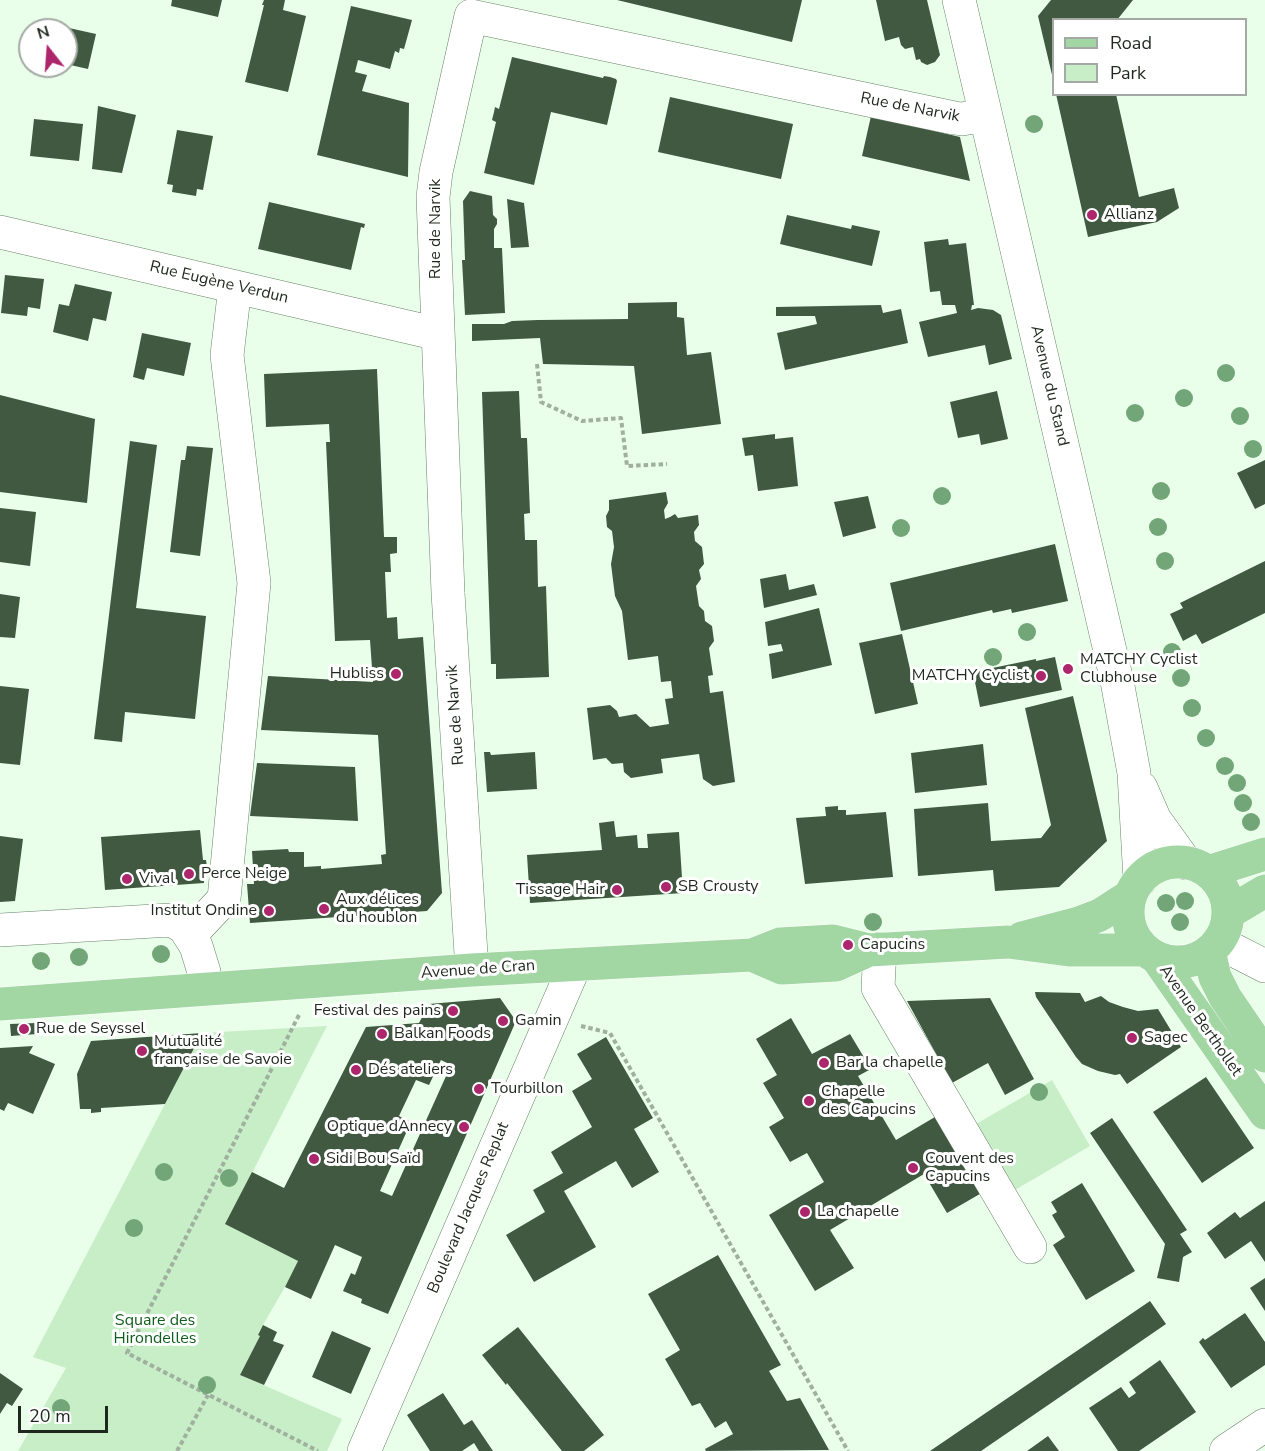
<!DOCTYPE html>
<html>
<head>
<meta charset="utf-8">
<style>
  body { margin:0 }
  #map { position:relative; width:1265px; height:1451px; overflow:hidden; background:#e9ffe9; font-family:"Nunito Sans",sans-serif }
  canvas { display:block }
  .legend { position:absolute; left:1052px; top:18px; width:195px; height:78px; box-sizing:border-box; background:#fff; border:2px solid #a5a9a5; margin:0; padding:8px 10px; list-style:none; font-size:18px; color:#1e281e }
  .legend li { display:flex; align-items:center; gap:12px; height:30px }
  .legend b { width:30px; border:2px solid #a5a9a5 }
  .north { position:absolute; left:18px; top:18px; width:60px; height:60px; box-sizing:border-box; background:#fff; border:2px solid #a5a9a5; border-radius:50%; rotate:343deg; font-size:16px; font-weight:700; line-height:24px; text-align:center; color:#1e281e }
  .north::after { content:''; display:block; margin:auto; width:21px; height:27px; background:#ad256a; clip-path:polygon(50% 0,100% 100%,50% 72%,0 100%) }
  .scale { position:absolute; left:18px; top:1406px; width:90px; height:27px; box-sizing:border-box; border:3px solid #1e281e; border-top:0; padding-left:8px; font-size:18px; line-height:21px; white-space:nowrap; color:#1e281e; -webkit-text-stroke:4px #fff; paint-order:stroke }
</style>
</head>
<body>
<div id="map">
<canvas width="1265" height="1451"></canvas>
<ul class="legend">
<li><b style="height:8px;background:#a2d7a4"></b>Road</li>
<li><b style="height:16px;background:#c8eec7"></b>Park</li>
</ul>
<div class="north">N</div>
<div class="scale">20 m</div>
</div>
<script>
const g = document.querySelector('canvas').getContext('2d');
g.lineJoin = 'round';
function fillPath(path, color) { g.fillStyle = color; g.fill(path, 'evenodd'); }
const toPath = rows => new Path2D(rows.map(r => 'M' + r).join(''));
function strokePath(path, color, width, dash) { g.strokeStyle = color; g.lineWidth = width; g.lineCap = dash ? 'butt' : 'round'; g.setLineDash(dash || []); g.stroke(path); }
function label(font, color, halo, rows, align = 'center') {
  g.font = font + ' "Nunito Sans",sans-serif'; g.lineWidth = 6; g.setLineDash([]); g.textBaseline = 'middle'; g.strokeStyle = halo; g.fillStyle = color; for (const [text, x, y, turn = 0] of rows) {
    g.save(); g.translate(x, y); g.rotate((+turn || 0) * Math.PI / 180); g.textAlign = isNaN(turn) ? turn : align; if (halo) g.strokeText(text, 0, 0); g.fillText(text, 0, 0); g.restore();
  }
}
fillPath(toPath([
  [327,1026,226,1224,298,1261,285,1287,263,1325,258,1335,260,1336,240,1375,342,1419,327,1451,18,1451,66,1368,33,1357,202,1033],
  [1052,1080,1090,1146,1015,1190,976,1124]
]), '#c8eec7');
fillPath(toPath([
  [172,0,222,0,218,17,171,6],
  [264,0,285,0,283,10,306,16,288,92,245,82,264,5,262,5],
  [617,0,802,0,792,42],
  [876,0,927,0,940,55,935,62,927,65,921,62,920,59,916,60,913,47,905,49,901,45,899,37,885,41],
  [1051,0,1133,0,1117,20,1054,20,1053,79,1038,16],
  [351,6,412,20,404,49,400,48,399,53,395,51,390,69,358,60,355,72,367,75,362,91,409,103,408,177,317,155],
  [60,26,96,34,88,69,66,64,66,30,59,30],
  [512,57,603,78,604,76,610,77,616,79,617,81,607,125,551,112,534,185,484,173,496,122,492,120,494,112,495,107,499,109],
  [1056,94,1116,94,1139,197,1174,188,1179,208,1157,222,1088,237],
  [670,97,793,124,781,179,658,152],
  [98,106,136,115,122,173,92,169],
  [871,116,960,137,970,181,862,156],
  [34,119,83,124,79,161,30,156],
  [177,130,213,136,203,190,197,189,196,196,172,192,173,185,167,184],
  [470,191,492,196,493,215,497,219,497,224,494,229,494,248,502,248,505,313,465,315,462,260,465,260,463,201],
  [507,199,524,203,529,247,511,248],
  [269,202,365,224,364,228,361,227,351,270,258,249],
  [787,215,851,229,852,225,880,231,872,266,780,244],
  [948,239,949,245,966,243,974,305,972,305,971,310,978,308,993,310,1001,315,1012,359,989,365,985,345,928,357,919,322,957,313,955,305,942,305,940,291,930,292,924,242],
  [5,275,44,279,40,309,28,307,27,316,1,313],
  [75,284,112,292,106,321,93,318,88,341,53,332,59,304,69,306],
  [677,302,677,317,684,318,687,355,711,352,721,424,642,434,634,366,543,364,540,338,472,341,472,324,504,324,512,321,538,320,628,319,628,303],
  [881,305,883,313,901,309,908,343,785,370,777,333,817,324,815,316,776,316,776,307],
  [142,333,191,343,184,376,147,368,144,380,133,377],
  [377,369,384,537,397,537,397,553,390,554,391,572,385,572,387,618,397,617,398,639,423,637,442,893,427,911,250,923,247,884,254,884,252,851,288,849,289,852,304,852,304,867,321,866,321,869,382,864,381,855,386,854,378,735,261,730,268,676,373,682,370,640,335,641,326,442,330,442,329,424,266,427,264,374],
  [519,391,521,438,527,438,530,513,524,514,525,540,537,540,538,587,546,586,549,677,496,679,496,664,491,664,482,392],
  [997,391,1008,439,981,445,979,434,958,438,950,402],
  [0,395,95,419,87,503,0,492],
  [775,434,775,439,793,437,798,486,758,491,753,455,745,456,742,438],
  [130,441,157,445,136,608,206,616,195,719,125,712,122,742,94,739],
  [187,446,213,448,200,556,170,552,181,460,185,460],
  [1265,460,1265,504,1255,509,1237,473],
  [666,492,668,503,664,510,665,519,670,517,675,514,678,518,698,515,699,525,694,532,695,541,702,547,704,564,699,570,701,579,696,586,699,606,704,611,705,621,712,626,714,641,709,648,713,675,708,676,710,693,723,691,735,782,713,786,703,779,699,754,661,759,663,773,631,778,624,772,623,763,612,764,606,758,593,760,587,708,610,705,617,711,619,717,636,714,650,727,669,724,665,699,673,698,671,681,661,682,658,656,628,660,622,611,615,596,611,564,614,547,612,531,607,527,606,516,609,510,609,500],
  [868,496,876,528,843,537,834,502],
  [0,508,36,512,30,566,0,562],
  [1055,544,1068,601,1012,613,1011,609,993,613,992,610,901,631,890,583],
  [1265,561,1265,613,1202,644,1196,634,1183,641,1170,614,1183,608,1180,603],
  [786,574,789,590,814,584,817,595,764,608,760,579],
  [0,594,20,597,15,638,0,637],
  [819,608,832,665,772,679,769,654,783,651,781,644,768,646,765,622],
  [902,634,918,704,875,714,859,643],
  [1055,657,1062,690,980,707,973,672,1036,659,1036,661],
  [0,686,29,689,20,765,0,763],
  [1073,696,1107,841,1059,887,995,891,993,870,918,876,914,809,988,803,991,841,1041,838,1051,825,1025,708],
  [983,744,987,785,915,793,911,753],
  [484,752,490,752,491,755,535,752,537,789,487,792],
  [257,763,355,767,358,821,250,816],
  [838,806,838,810,846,810,846,815,886,812,893,877,805,884,796,818,826,816,825,807],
  [614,821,616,837,637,835,638,848,648,848,647,834,679,832,683,893,530,903,527,855,602,850,599,823],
  [200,830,203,860,206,860,207,867,203,867,204,883,105,890,101,837],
  [0,836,23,839,15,901,0,902],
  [1035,992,1080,993,1085,1002,1101,996,1109,1002,1123,1007,1138,1011,1158,1009,1181,1047,1127,1084,1120,1074,1115,1075,1098,1071,1082,1064,1076,1057,1036,997],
  [500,998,516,1021,388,1314,361,1303,362,1299,343,1291,351,1273,355,1275,362,1257,335,1245,311,1299,285,1287,298,1261,225,1224,252,1172,284,1188,366,1027,419,1023,429,1004],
  [441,1060,451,1065,392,1196,380,1191,411,1122,399,1116,416,1080,429,1085],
  [990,998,1034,1079,1005,1095,988,1063,952,1083,907,1001],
  [791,1018,812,1054,850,1034,871,1069,858,1076,896,1140,940,1114,985,1191,947,1213,924,1174,830,1230,854,1268,815,1291,769,1215,824,1182,807,1153,790,1162,769,1127,784,1118,763,1083,777,1075,756,1039],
  [36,1023,37,1034,11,1036,10,1024],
  [202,1033,165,1104,101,1108,101,1112,91,1113,91,1109,80,1109,77,1074,91,1041],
  [606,1037,653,1118,634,1129,659,1172,632,1188,616,1161,564,1191,596,1247,534,1282,506,1235,545,1212,533,1190,563,1173,551,1152,592,1127,572,1091,592,1079,577,1054],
  [33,1046,29,1053,55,1064,33,1114,8,1103,4,1111,0,1109,0,1048],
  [1206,1077,1254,1148,1202,1183,1153,1112],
  [1112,1118,1187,1230,1180,1234,1192,1252,1183,1257,1179,1282,1157,1278,1165,1244,1090,1133],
  [1082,1183,1135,1271,1086,1300,1053,1245,1065,1237,1052,1215,1057,1212,1051,1202],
  [1265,1201,1265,1262,1251,1241,1225,1259,1207,1233,1235,1212,1240,1218],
  [718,1255,781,1365,769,1371,787,1401,800,1398,829,1450,706,1451,705,1449,733,1434,726,1421,715,1428,700,1403,692,1406,665,1359,680,1350,648,1294],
  [1265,1278,1265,1311,1250,1288],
  [1150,1301,1166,1324,1054,1401,981,1451,930,1451],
  [1245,1313,1265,1342,1265,1365,1231,1388,1199,1342,1203,1338,1205,1340],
  [263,1325,277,1332,273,1341,284,1345,264,1385,240,1375,260,1336,258,1335],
  [518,1327,604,1435,584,1451,562,1451,507,1383,506,1385,482,1355],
  [332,1331,371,1348,351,1394,312,1377],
  [1160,1360,1196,1412,1139,1451,1118,1451,1089,1408,1121,1387,1129,1398,1136,1393,1129,1382],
  [0,1373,23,1389,12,1406,7,1403,0,1414],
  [443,1393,464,1425,472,1420,493,1451,479,1451,474,1443,462,1451,430,1451,407,1415],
  [1048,1436,1059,1451,1027,1451]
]), '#415841');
const minor = toPath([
  [959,0,1117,681,1134,773,1140,880],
  [0,232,438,334],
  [1141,788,1155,820,1186,863],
  [0,930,171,920,184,927,196,946,204,972,205,989],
  [190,935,224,899,254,583,227,355,235,287],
  [1218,942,1265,966],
  [880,949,878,988,1030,1247],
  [472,970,448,593,433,197,436,172,471,16,954,118,962,119,985,115],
  [364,1451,575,965],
  [1226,1451,1265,1425]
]);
const major = toPath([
  '1128 912a50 50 0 1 1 100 0a50 50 0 1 1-100 0Z',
  [1208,872,1265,854],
  [1228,913,1265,891],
  [1022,938,1079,923,1100,915,1131,895],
  [1209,951,1215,977,1225,997,1265,1056],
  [752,955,782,968,836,965,869,950],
  [1157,958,1265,1113],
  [0,1004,472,970,752,955,780,944,833,941,869,950,1008,942,1069,950,1145,950]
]);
strokePath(minor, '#6a826a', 34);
strokePath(major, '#fff', 34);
strokePath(toPath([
  [537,364,541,402,582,421,621,418,627,466,667,464],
  [299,1015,127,1353,318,1451],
  [581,1026,610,1033,848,1451],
  [177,1451,208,1395]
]), '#9fb09f', 4, [4.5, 3]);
strokePath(minor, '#fff', 33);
strokePath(major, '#a2d7a4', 33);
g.fillStyle = '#72a678';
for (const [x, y] of [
  [1034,124],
  [1226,373],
  [1184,398],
  [1135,413],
  [1240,416],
  [1253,449],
  [1161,491],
  [942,496],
  [1158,527],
  [901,528],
  [1165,561],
  [1027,632],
  [1172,652],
  [993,657],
  [1181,678],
  [1192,708],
  [1206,738],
  [1225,766],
  [1237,783],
  [1243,803],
  [1251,822],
  [1185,901],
  [1166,903],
  [873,922],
  [1180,922],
  [161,954],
  [79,957],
  [41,961],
  [1039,1092],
  [164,1172],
  [229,1178],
  [134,1228],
  [207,1385],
  [61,1408]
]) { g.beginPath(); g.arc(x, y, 9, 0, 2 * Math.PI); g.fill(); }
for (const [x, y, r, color] of [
  [1092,215,6,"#ad256a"],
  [1068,669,6,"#ad256a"],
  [396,674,6,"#ad256a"],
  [1041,676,6,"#ad256a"],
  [189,874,6,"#ad256a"],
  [127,879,6,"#ad256a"],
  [666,887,6,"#ad256a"],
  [617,890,6,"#ad256a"],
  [324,909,6,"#ad256a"],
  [269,911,6,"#ad256a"],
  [848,945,6,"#ad256a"],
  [453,1011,6,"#ad256a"],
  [503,1021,6,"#ad256a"],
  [24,1029,6,"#ad256a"],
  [382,1034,6,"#ad256a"],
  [1132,1038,6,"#ad256a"],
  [142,1051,6,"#ad256a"],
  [824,1063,6,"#ad256a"],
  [356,1070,6,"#ad256a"],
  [479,1089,6,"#ad256a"],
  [809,1101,6,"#ad256a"],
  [464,1127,6,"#ad256a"],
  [314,1159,6,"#ad256a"],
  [913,1168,6,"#ad256a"],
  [805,1212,6,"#ad256a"]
]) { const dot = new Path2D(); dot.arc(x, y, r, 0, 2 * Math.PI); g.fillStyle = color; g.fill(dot); strokePath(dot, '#fff', 2); }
label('16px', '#1e281e', '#fff', [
  ["Rue de Narvik",910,108,11],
  ["Rue de Narvik",436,229,-90],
  ["Rue Eugène Verdun",219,283,13],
  ["Avenue du Stand",1049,386,77],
  ["Rue de Narvik",456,715,-94],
  ["Avenue de Cran",478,970,-4],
  ["Avenue Berthollet",1200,1021,55],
  ["Boulevard Jacques Replat",469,1208,-67]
]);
label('16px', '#1e281e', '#fff', [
  ["Allianz",1104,215],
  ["MATCHY Cyclist",1080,660],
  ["Clubhouse",1080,678],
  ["Hubliss",384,674,"right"],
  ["MATCHY Cyclist",1029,676,"right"],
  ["Perce Neige",201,874],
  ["Vival",139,879],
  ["SB Crousty",678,887],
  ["Tissage Hair",605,890,"right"],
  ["Aux délices",336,900],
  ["du houblon",336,918],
  ["Institut Ondine",257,911,"right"],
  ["Capucins",860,945],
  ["Festival des pains",441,1011,"right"],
  ["Gamin",515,1021],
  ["Rue de Seyssel",36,1029],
  ["Balkan Foods",394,1034],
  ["Sagec",1144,1038],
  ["Mutualité",154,1042],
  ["française de Savoie",154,1060],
  ["Bar la chapelle",836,1063],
  ["Dés ateliers",368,1070],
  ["Tourbillon",491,1089],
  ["Chapelle",821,1092],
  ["des Capucins",821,1110],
  ["Optique dAnnecy",452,1127,"right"],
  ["Sidi Bou Saïd",326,1159],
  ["Couvent des",925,1159],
  ["Capucins",925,1177],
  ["La chapelle",817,1212]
], 'left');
label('16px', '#115d1c', '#fff', [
  ["Square des",155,1321],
  ["Hirondelles",155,1339]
]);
</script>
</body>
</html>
